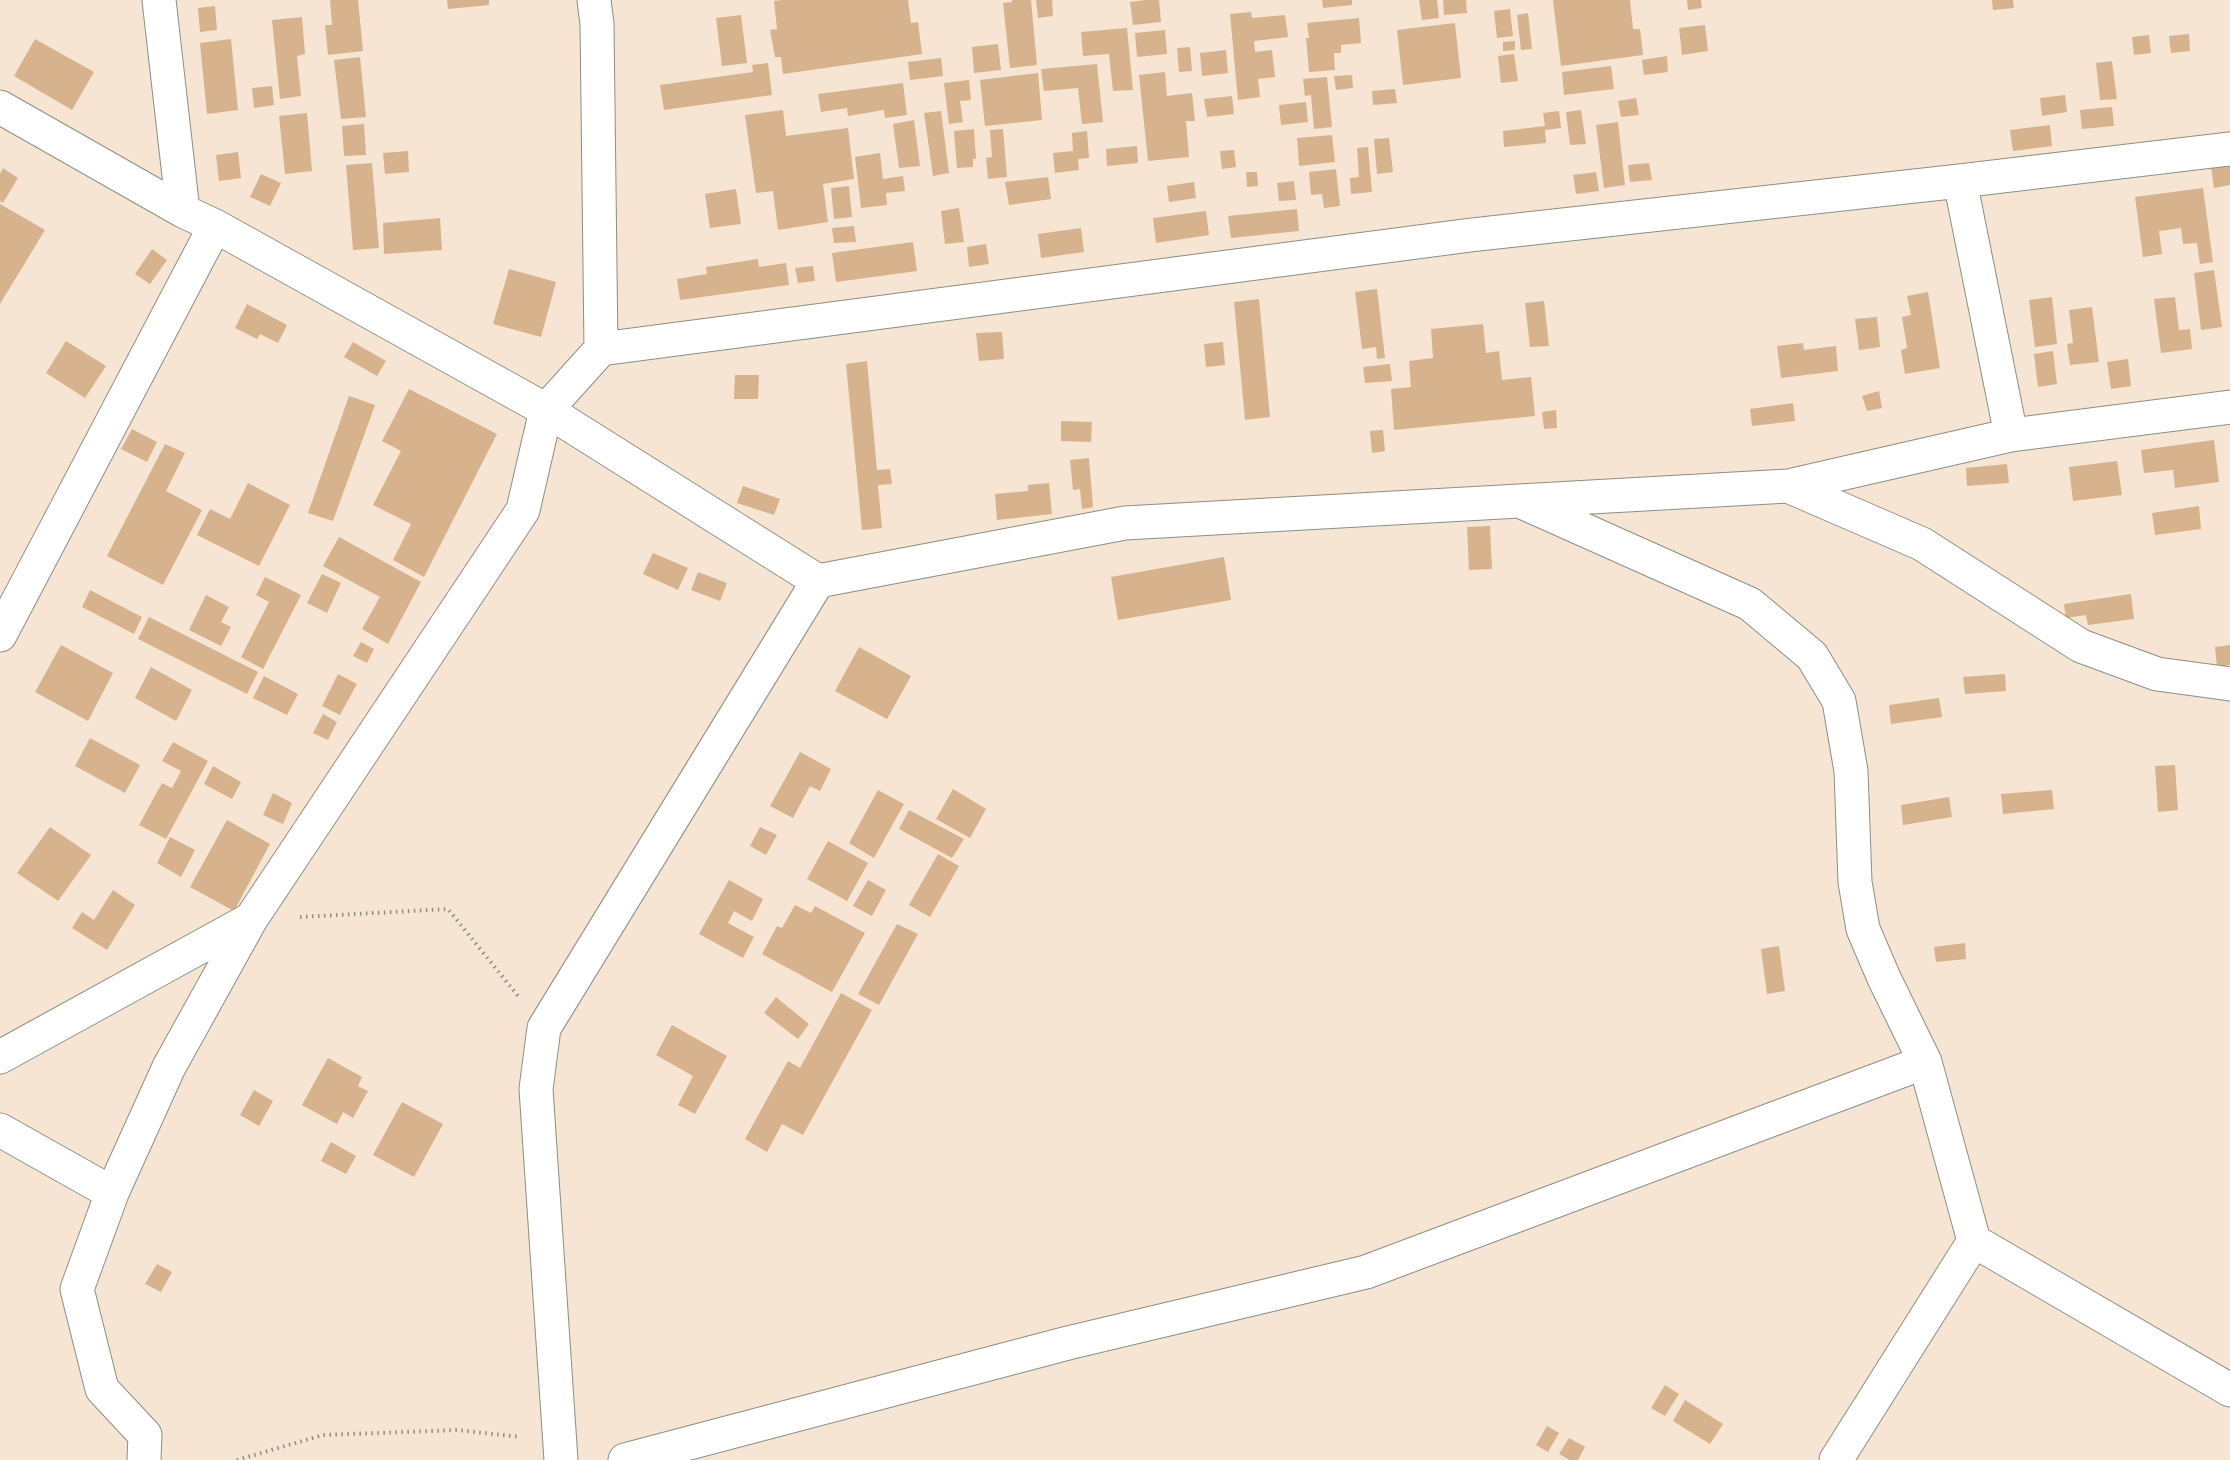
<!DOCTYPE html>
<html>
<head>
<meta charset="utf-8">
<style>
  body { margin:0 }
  canvas { display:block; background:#f5e5d2 }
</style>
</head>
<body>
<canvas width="2230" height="1460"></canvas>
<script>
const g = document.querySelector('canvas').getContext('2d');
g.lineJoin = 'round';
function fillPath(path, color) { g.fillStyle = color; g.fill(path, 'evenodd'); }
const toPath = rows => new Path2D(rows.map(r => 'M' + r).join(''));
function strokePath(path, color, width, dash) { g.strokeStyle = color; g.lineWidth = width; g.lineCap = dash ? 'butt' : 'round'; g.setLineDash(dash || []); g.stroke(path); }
fillPath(toPath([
  [330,0,358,0,363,51,328,55,325,25,332,25],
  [447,0,489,0,489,5,448,9],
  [782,0,908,0,911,23,918,22,922,54,783,74,781,57,775,57,770,30,777,29,774,1],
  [1012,0,1031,0,1037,65,1010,68,1003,3,1012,2],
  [1036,0,1052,0,1053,16,1038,18],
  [1145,0,1159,0,1161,22,1133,25,1130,2],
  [1322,0,1352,0,1352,5,1323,8],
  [1419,0,1437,0,1439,18,1422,20],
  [1443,0,1466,0,1467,13,1444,15],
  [1553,0,1630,0,1633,29,1640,29,1643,55,1561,66],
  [1687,0,1701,0,1702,8,1688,10],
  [1992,0,2013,0,2014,8,1993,10],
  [215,6,217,30,200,32,198,8],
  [1510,9,1513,36,1497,38,1494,11],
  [1251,12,1252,18,1285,15,1288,37,1254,41,1255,52,1272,50,1275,77,1258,79,1260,97,1238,100,1230,14],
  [1528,13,1532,49,1521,50,1517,15],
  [741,15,747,63,722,66,716,18],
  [302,17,305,54,297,56,301,96,280,99,272,20],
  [1359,18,1361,43,1341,45,1341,53,1334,53,1335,70,1309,72,1306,38,1309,38,1307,23],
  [1455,23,1461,78,1403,85,1397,30],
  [1705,25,1708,51,1682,55,1679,28],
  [1127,28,1133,90,1113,91,1109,54,1083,56,1081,32],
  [1165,30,1167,54,1137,57,1135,33],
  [2189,34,2190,51,2171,53,2169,36],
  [2149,35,2151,53,2134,55,2132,37],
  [35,39,94,72,72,110,14,76],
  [231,39,238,110,207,114,200,43],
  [1515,41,1515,50,1503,51,1503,42],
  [998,44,1001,70,974,73,972,47],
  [1190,47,1192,71,1179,72,1177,48],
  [1226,50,1228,73,1202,76,1200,53],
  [1514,54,1518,81,1501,83,1498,56],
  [1667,56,1668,72,1644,75,1642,60],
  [360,57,366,117,341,119,334,60],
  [941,58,943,76,910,80,908,62],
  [2112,61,2117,99,2100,100,2096,63],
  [768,63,772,95,664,110,660,85,753,72,752,65],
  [1097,64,1103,122,1082,124,1078,88,1044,91,1041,69],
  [1611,66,1614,89,1564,95,1562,72],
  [1165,72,1167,96,1192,93,1195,121,1186,121,1189,157,1148,161,1139,75],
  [1038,73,1042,120,985,126,980,80],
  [1352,75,1353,88,1336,90,1334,76],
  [1327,77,1332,127,1314,129,1311,95,1305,96,1303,79],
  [969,80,971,100,960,101,963,122,949,124,944,83],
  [903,83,907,115,885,118,884,110,848,116,847,108,821,112,818,94],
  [272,86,274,105,254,108,252,88],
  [1395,89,1397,103,1373,105,1372,91],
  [2065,95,2067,112,2042,116,2040,98],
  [1232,96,1234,114,1207,117,1204,99],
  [1636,98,1639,115,1621,117,1618,101],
  [1306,102,1308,122,1281,125,1279,105],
  [2112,107,2114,126,2082,129,2080,110],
  [783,110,786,136,848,128,854,179,823,184,828,222,778,230,773,191,756,193,745,115],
  [1581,110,1586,144,1570,145,1566,112],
  [941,111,949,173,933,176,924,113],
  [1559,111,1561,128,1545,130,1546,143,1504,147,1503,131,1545,126,1543,113],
  [307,113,312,171,285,174,279,116],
  [914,120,920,166,899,168,893,124],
  [1618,122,1625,185,1604,188,1596,125],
  [364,124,366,155,344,156,342,126],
  [2050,125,2052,146,2013,151,2010,130],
  [974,129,976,159,973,159,973,167,957,168,954,131],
  [1003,129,1007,177,988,179,986,158,992,157,990,130],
  [1087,131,1089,158,1078,159,1079,170,1055,173,1053,153,1073,151,1072,133],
  [1332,135,1335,162,1299,166,1297,138],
  [1389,138,1393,172,1377,174,1374,139],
  [1137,146,1138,163,1107,166,1106,149],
  [1368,147,1372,192,1351,194,1350,178,1359,177,1357,148],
  [1234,150,1236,167,1222,169,1220,151],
  [408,151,409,172,385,174,383,153],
  [238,152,241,178,219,181,216,155],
  [880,153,883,179,903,176,905,191,886,193,887,205,861,208,855,157],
  [372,163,379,248,353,250,346,165],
  [1649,163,1652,180,1630,182,1628,165],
  [2230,164,2230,185,2214,188,2211,167],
  [3,168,18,178,3,203,0,201,0,174],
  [1336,169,1340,206,1324,208,1322,194,1311,195,1309,172],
  [1246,172,1257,172,1258,186,1247,187],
  [1596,172,1599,191,1576,194,1573,175],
  [261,174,281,183,270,206,250,197],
  [1048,177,1051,199,1009,205,1005,182],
  [1294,181,1296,200,1279,201,1277,183],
  [1194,182,1196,198,1169,202,1167,186],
  [849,186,852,217,834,219,831,188],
  [2203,188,2213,262,2200,264,2197,243,2183,244,2181,228,2159,231,2162,254,2143,257,2135,197],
  [736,189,741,224,710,228,705,194],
  [0,204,45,230,0,304],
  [959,208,964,242,945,244,941,211],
  [1297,209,1299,231,1231,238,1228,216],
  [1206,211,1209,235,1156,243,1153,218],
  [440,218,442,250,384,254,383,223],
  [854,226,856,242,834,243,832,228],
  [1081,228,1084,252,1041,258,1038,234],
  [913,242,917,271,836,282,832,253],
  [986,244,989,264,969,267,967,247],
  [152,249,167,260,150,284,135,274],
  [758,259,759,267,786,263,789,285,680,300,677,279,707,274,706,267],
  [813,266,815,281,798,283,795,268],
  [509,269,556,282,541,337,493,324],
  [2214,270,2222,327,2201,330,2194,273],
  [1377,289,1385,358,1377,359,1376,347,1362,349,1355,292],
  [1928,292,1940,368,1905,374,1901,350,1907,348,1902,317,1911,315,1907,296],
  [2052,297,2057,344,2035,347,2029,300],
  [2175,297,2179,330,2190,329,2192,349,2161,353,2154,299],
  [1259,299,1270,417,1245,420,1234,302],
  [1544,301,1549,346,1530,347,1525,303],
  [247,304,287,325,278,343,260,334,257,339,235,328],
  [2092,307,2099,362,2070,365,2067,344,2073,343,2069,310],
  [1877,317,1880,347,1859,350,1855,319],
  [1483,324,1486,353,1499,351,1502,380,1531,377,1535,416,1394,430,1391,389,1411,387,1409,361,1433,358,1431,329],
  [1002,332,1004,359,979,361,976,333],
  [66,341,106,366,85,398,46,373],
  [353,342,386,361,377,376,344,357],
  [1223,342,1225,365,1206,367,1204,344],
  [1803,343,1804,350,1836,346,1838,371,1781,378,1777,346],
  [2053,351,2057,384,2038,387,2034,354],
  [2128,359,2131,386,2111,389,2107,362],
  [867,361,877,470,890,469,892,484,878,485,882,528,862,530,846,364],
  [1390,364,1392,381,1365,383,1363,367],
  [735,375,759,375,758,399,734,399],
  [409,389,497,434,424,577,393,560,411,524,373,505,401,451,382,441],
  [1879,391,1882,408,1867,411,1862,396],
  [349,396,375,405,333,521,308,513],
  [1793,403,1795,421,1752,426,1750,409],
  [1556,410,1557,428,1544,429,1542,412],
  [1061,421,1092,422,1091,442,1061,441],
  [132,429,157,442,147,462,121,449],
  [1383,430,1385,451,1372,453,1370,431],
  [2214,440,2219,482,2175,488,2173,470,2144,473,2141,450],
  [165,444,185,453,166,491,202,510,163,585,107,556],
  [1089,458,1093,507,1082,509,1080,489,1073,490,1070,460],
  [2117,461,2122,495,2073,501,2069,467],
  [2007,464,2009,483,1967,486,1966,468],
  [248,483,290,505,259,566,197,535,210,509,230,519],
  [1049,483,1052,514,997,520,995,494,1028,491,1028,485],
  [743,486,780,499,774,515,737,503],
  [2199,506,2201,529,2155,535,2152,513],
  [1490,526,1492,569,1469,570,1467,527],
  [339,537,421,582,388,644,362,629,380,597,323,566],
  [653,553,688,568,678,590,643,574],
  [1224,557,1231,600,1118,620,1111,577],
  [698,572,727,583,720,601,691,590],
  [322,574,341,583,327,613,307,603],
  [265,577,301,595,263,669,241,657,269,602,256,595],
  [90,590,142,617,134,634,82,607],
  [2131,594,2134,619,2088,625,2086,615,2066,618,2064,604],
  [206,595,229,607,221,622,231,627,221,646,189,630],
  [149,617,258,672,247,694,138,639],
  [361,642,374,649,367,663,353,656],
  [61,645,113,673,88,721,35,692],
  [2230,645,2230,665,2217,667,2215,647],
  [859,647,911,676,887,719,835,691],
  [151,667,192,690,176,721,135,698],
  [338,674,357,684,340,715,322,706],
  [2005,674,2006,691,1965,694,1963,677],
  [264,676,298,694,287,715,253,698],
  [1939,698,1942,717,1891,724,1889,705],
  [323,714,337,722,328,740,313,733],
  [90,738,140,765,125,793,75,766],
  [173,742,208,761,166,839,139,825,162,783,172,788,181,771,162,761],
  [800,752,831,769,820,791,810,786,793,818,770,806],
  [2175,765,2178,810,2158,812,2155,766],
  [213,766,241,782,232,799,204,784],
  [953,789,986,809,970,838,936,819],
  [878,790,904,804,874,858,849,843],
  [2052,790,2054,809,2003,814,2001,794],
  [273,793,292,803,283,824,263,815],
  [1949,797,1952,817,1903,825,1901,805],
  [909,810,964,839,952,858,899,829],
  [227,820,270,844,234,911,190,887],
  [50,827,91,855,58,901,17,873],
  [760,827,777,835,766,855,750,846],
  [170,837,195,850,181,877,157,863],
  [828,841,868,863,847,901,807,879],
  [938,854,959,866,930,917,909,905],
  [729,880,763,899,752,921,734,911,728,923,754,937,743,958,699,934],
  [868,880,886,890,872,916,853,906],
  [113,890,135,905,107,950,72,928,82,912,94,920],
  [795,905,811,913,815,906,865,933,832,992,762,954,777,926,782,928],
  [897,924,918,934,879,1005,858,994],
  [1965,943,1966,959,1936,962,1934,947],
  [1779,946,1785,991,1767,994,1761,949],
  [841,993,872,1010,803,1135,782,1124,767,1152,745,1139,788,1061,800,1068],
  [776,997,809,1024,798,1039,764,1013],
  [672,1025,727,1056,695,1114,678,1105,693,1076,656,1055],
  [328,1058,362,1077,358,1086,368,1091,353,1118,343,1112,337,1124,302,1105],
  [254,1090,273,1101,259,1126,240,1115],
  [402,1102,443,1124,414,1177,373,1155],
  [331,1142,356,1156,346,1174,321,1161],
  [157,1264,172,1272,161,1292,145,1284],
  [1665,1385,1679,1394,1665,1416,1651,1408],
  [1685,1400,1723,1424,1710,1444,1673,1421],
  [1547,1426,1559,1433,1548,1452,1536,1445],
  [1569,1438,1585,1447,1578,1460,1570,1460,1559,1454]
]), '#d6b38c');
const minor = toPath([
  [159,0,183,211],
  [0,107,183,211,215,226,546,410,818,581,1125,523,1788,486,2011,435,2230,407],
  [1960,181,2011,435],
  [601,349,1471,235,1960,181,2230,149],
  [1788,486,1922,544,2081,646,2157,674,2230,684],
  [1524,503,1750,604,1812,656,1839,701,1851,771,1855,882,1863,929,1884,978,1925,1062,1974,1241,2230,1390],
  [0,635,215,226],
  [0,1057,251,919,523,510,546,410,601,349,597,24,594,0],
  [0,1130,112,1193,77,1289,102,1389,145,1435,144,1460],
  [112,1193,169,1067,251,919],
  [561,1460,536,1089,544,1028,818,581],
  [625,1460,1068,1343,1366,1272,1925,1062],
  [1836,1460,1974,1241]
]);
strokePath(minor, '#8a9183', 35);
strokePath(toPath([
  [300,917,448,909,518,996],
  [237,1460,323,1435,457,1430,521,1437]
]), '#8a9183', 4, [1.5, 4.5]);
strokePath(minor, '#fff', 33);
</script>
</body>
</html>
